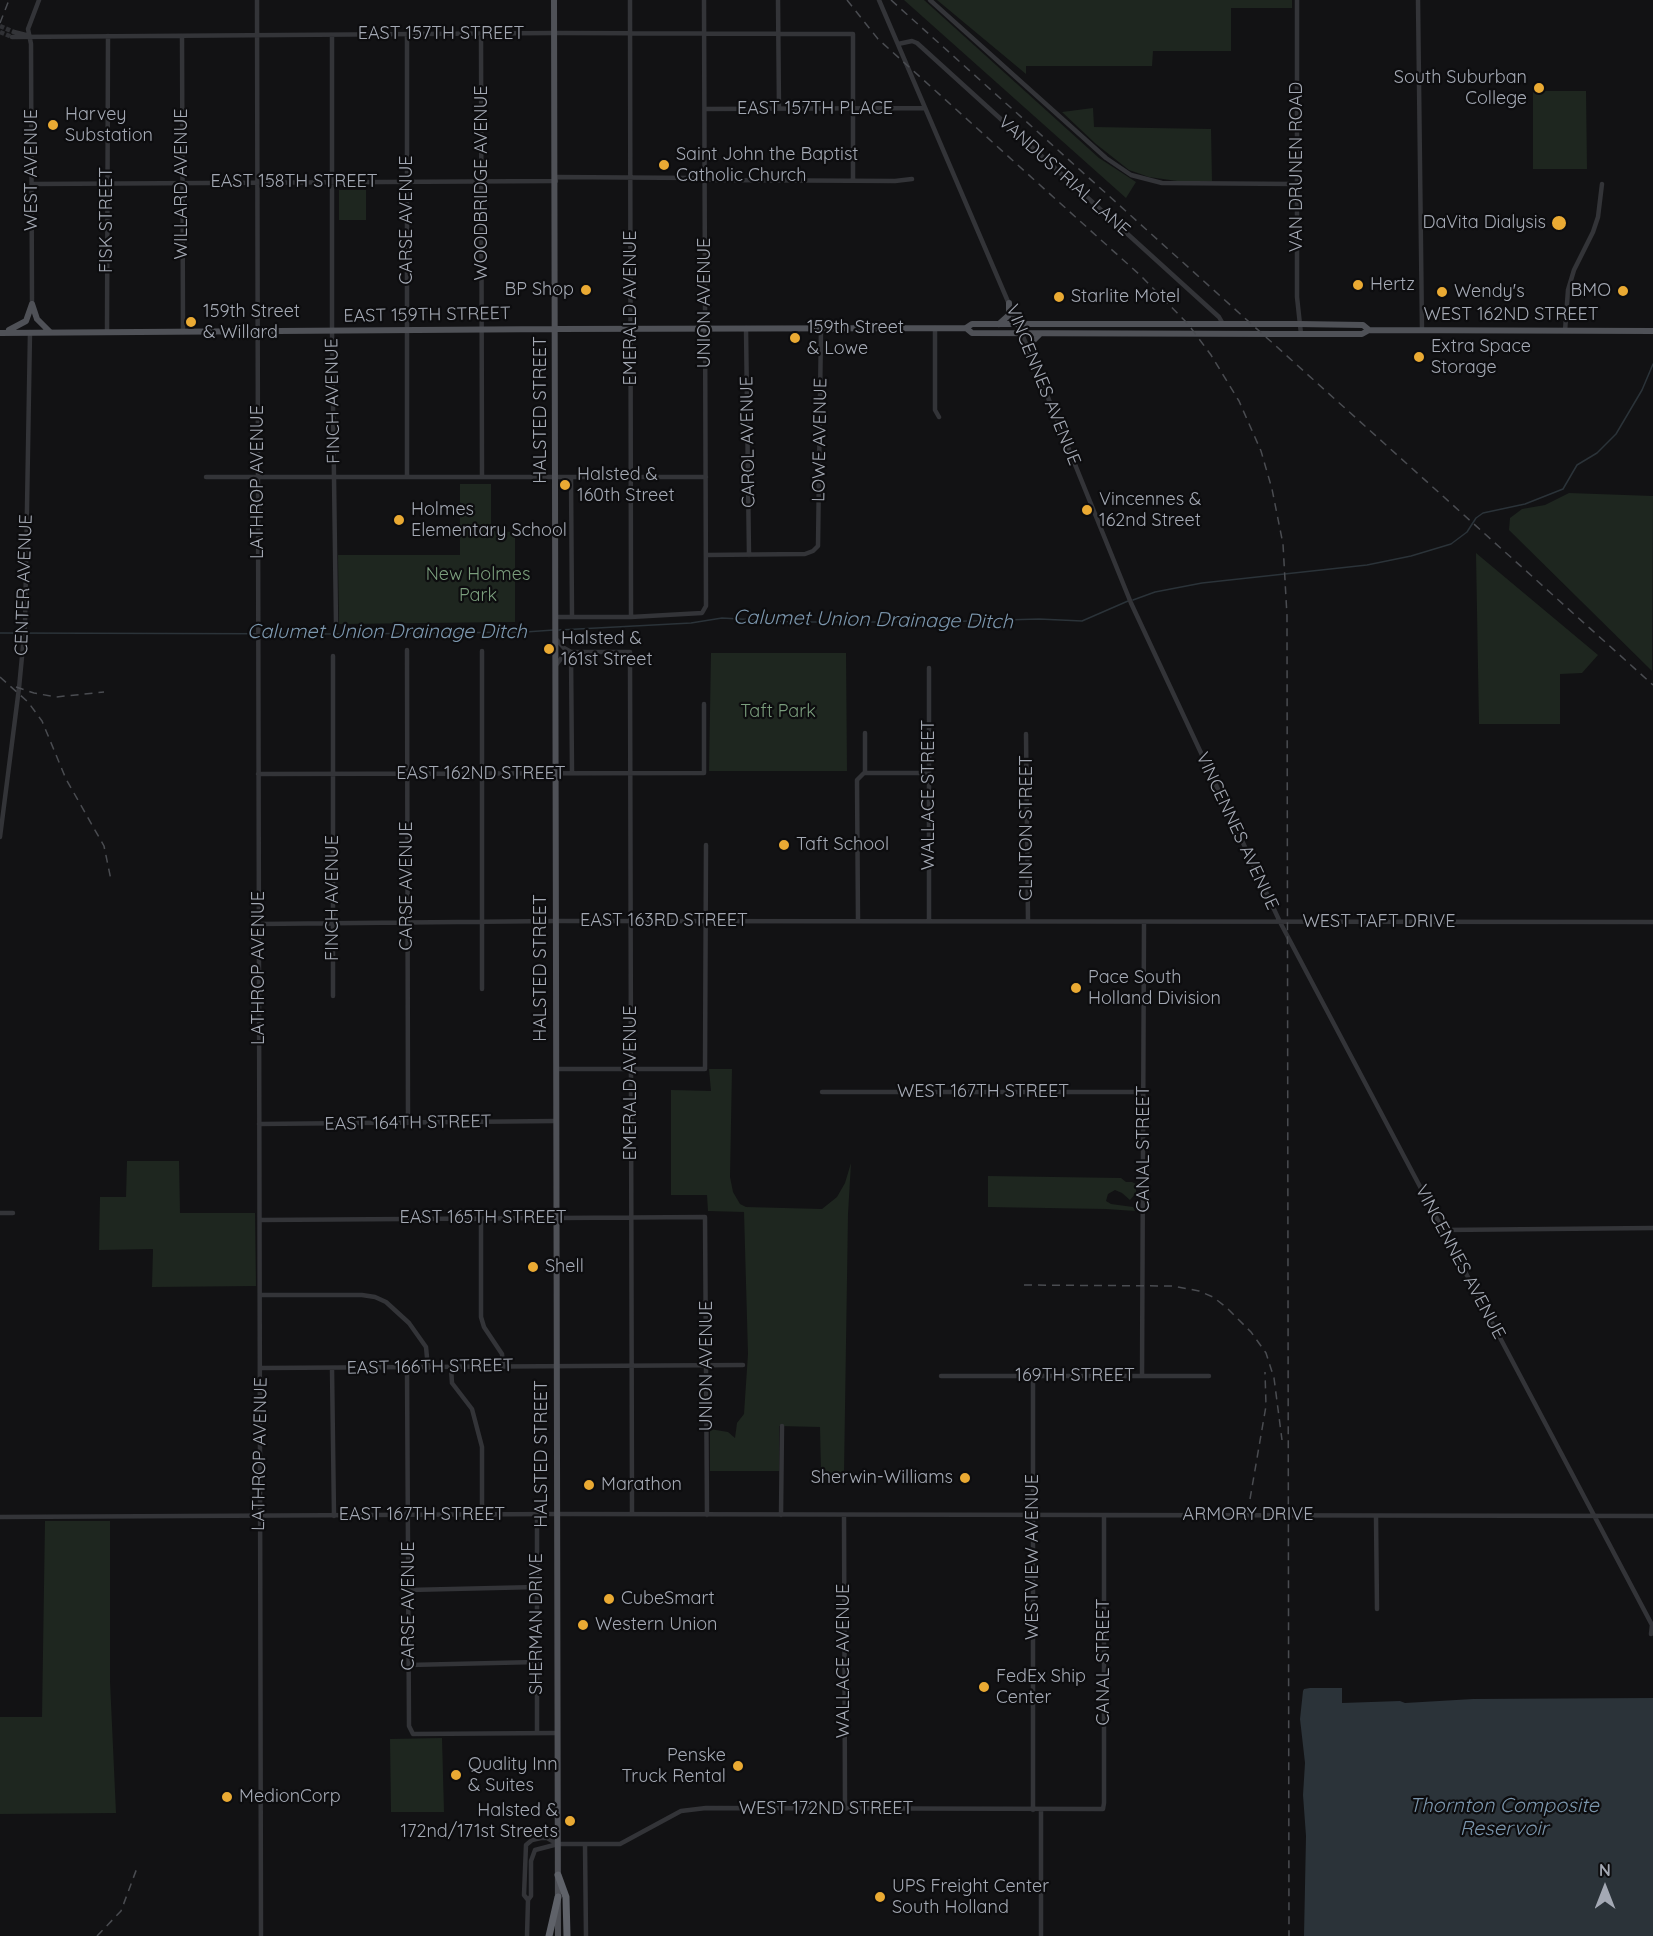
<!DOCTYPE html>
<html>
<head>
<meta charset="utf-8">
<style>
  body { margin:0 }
  #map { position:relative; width:1653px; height:1936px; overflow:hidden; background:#121214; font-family:Quicksand,sans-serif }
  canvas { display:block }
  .north { position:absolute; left:1575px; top:1858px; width:60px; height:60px; -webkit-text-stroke:4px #0d0d0f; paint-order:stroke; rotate:0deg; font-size:16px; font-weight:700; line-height:24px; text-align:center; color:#a4a9b4 }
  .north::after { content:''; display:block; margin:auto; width:21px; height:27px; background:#a4a9b4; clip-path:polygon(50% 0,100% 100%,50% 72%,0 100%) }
</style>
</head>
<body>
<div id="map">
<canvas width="1653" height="1936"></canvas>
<div class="north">N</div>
</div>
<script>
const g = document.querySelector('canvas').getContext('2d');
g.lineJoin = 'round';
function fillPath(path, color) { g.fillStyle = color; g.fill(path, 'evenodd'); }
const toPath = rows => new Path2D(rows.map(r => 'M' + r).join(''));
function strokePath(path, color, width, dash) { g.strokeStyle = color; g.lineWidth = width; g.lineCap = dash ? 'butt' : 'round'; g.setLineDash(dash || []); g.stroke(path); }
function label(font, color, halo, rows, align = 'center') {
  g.font = font + ' Quicksand,sans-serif'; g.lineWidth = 4.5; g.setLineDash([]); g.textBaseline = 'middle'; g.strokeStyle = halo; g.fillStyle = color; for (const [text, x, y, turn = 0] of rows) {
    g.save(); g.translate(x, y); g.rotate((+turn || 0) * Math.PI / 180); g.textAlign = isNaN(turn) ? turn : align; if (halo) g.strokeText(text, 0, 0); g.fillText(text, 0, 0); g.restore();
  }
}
fillPath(toPath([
  [904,0,924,0,1099,158,1136,182,1126,198],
  [937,0,1292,0,1292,8,1231,8,1231,51,1153,51,1152,66,1026,66,1026,74],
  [1533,91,1586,91,1587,169,1533,169],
  [1093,108,1094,127,1211,129,1212,181,1177,181,1149,177,1129,170,1096,144,1062,112],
  [339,190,366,190,366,220,339,220],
  [460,484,491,484,491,531,515,532,515,622,339,624,338,555,460,555],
  [1569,493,1653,496,1652,671,1509,530,1510,518,1522,509,1545,505],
  [1476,553,1598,655,1582,673,1560,674,1560,724,1479,724],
  [711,653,846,653,847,771,709,771],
  [709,1069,732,1069,730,1177,733,1192,740,1204,746,1207,822,1209,837,1197,845,1183,851,1163,848,1214,844,1473,840,1474,838,1483,827,1482,821,1471,820,1427,779,1426,779,1471,710,1471,710,1429,728,1432,735,1438,737,1423,744,1414,748,1354,744,1212,708,1211,707,1195,671,1195,671,1090,711,1091],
  [127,1161,179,1161,180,1213,255,1213,256,1286,152,1287,153,1249,99,1250,100,1197,126,1197],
  [988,1176,1121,1178,1126,1182,1132,1182,1136,1184,1136,1193,1130,1200,1122,1193,1115,1190,1108,1194,1106,1201,1111,1204,1133,1207,1135,1211,1106,1209,988,1207],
  [45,1521,110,1521,110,1681,116,1813,0,1814,0,1717,42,1717],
  [442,1738,444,1812,391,1812,390,1739]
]), '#1e261f');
fillPath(toPath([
  [1310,1688,1342,1688,1342,1703,1400,1701,1405,1703,1473,1699,1653,1698,1653,1936,1304,1936,1306,1836,1303,1795,1305,1763,1300,1719,1303,1691,1304,1689]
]), '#2b3339');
strokePath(toPath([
  [1133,600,1155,592,1202,583,1367,565,1411,556,1451,544,1467,532,1476,518,1483,513,1525,504,1563,489,1577,465,1597,453,1616,434,1642,390,1653,364],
  [559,630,691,623,722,618,792,622,934,622,1039,619,1082,621,1128,601],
  [0,633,349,634,525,632,554,630]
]), '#2b3339', 1.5);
strokePath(toPath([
  [0,26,14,32],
  [0,32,12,37]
]), '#2f3034', 4.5, [4.5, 2]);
strokePath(toPath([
  [257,0,261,1936],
  [630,0,631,617],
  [778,0,779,109],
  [879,0,1030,353,1131,603,1280,922,1652,1625,1651,1634],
  [930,0,1106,158,1131,175,1162,183,1296,184],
  [1297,0,1297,297,1301,334],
  [1418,0,1422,330],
  [14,32,26,35],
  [407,34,407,477],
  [481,34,482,477],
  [332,35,332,331,336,624],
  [182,36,183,332],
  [12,37,555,33,853,34,853,181],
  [898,44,912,41,917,43,1219,317,1223,324],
  [705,109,925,108],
  [556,177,697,178,712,180,895,181,912,179],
  [32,184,556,181],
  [32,304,31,44,28,29,39,0],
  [746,328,749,555],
  [935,328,935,410,939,417],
  [1565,331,1568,290,1574,270,1593,232,1598,217,1602,184],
  [107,332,108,36],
  [206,477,706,477],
  [571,477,572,617],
  [706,555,805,554,813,551,818,546,821,328],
  [556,617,631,617,702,613,706,606,704,0],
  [556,639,564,648,571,652],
  [407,650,408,1123],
  [482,651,482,989],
  [571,652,572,773],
  [556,665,563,656,571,652,630,652,632,1514],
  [929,668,929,921],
  [1026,734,1028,921],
  [865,773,865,733],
  [258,774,704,773,704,704],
  [0,837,19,688,25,625,30,332],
  [858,921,857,780,864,773,929,773],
  [258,924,556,921,1653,922],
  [333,996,333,656],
  [556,1069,705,1069,706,845],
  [822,1092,1144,1092],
  [259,1124,556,1121],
  [0,1213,13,1213],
  [481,1218,481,1317,484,1327,502,1354,503,1366],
  [260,1220,705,1217,707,1515],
  [1443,1230,1653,1228],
  [261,1295,362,1295,375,1297,386,1302,409,1323,426,1347,428,1368],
  [261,1368,743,1365],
  [407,1368,409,1726,413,1734,557,1733],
  [451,1368,452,1383,472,1409,482,1447,482,1515],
  [332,1369,334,1516],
  [941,1376,1209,1376],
  [1033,1376,1033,1810],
  [1142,1376,1144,922],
  [781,1515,782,1426],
  [844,1515,845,1808],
  [1376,1516,1377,1609],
  [0,1517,557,1514,1653,1516],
  [409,1590,537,1587],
  [409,1665,537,1662],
  [537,1733,537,1515],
  [1041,1810,1041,1936],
  [585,1845,586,1936],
  [528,1900,524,1895,526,1845,532,1840,541,1838,547,1838,558,1844],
  [527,1936,528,1900,531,1896,531,1861,535,1850,558,1844,620,1844,681,1811,706,1808,1103,1809,1104,1803,1104,1515]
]), '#333438', 4.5);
strokePath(toPath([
  [554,0,558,1936],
  [32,304,37,319,50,332],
  [999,324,1009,315,1009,303],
  [966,328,972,333,1277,334,1362,334,1369,330,1653,331],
  [9,330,26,321,32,304],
  [0,333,556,329,966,328,972,324,1299,324,1363,325,1369,330],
  [1030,353,1033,341,1040,334]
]), '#4f5157', 6);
strokePath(toPath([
  [558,1875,566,1897,567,1936],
  [549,1936,558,1897]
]), '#5f6269', 7);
strokePath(toPath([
  [847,0,878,39,1141,276,1188,324,1211,355,1239,401,1261,451,1272,489,1283,544,1287,616,1289,1936],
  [891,0,1653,685],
  [0,23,9,0],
  [0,677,28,702,42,721,66,779,104,846,111,880],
  [16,687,34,693,56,697,104,692],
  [1024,1285,1173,1286,1199,1291,1213,1297,1227,1308,1251,1332,1266,1353,1274,1378,1282,1440],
  [1250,1499,1266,1406,1265,1372],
  [97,1936,121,1911,137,1868]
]), '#4a4c51', 1.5, [8, 6]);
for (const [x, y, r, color] of [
  [1539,88,6,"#eaaa33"],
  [53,125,6,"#eaaa33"],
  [664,165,6,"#eaaa33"],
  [1559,223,8,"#eaaa33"],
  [1358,285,6,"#eaaa33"],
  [586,290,6,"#eaaa33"],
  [1623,291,6,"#eaaa33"],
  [1442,292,6,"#eaaa33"],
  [1059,297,6,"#eaaa33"],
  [191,322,6,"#eaaa33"],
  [795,338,6,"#eaaa33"],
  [1419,357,6,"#eaaa33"],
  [565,485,6,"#eaaa33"],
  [1087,510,6,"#eaaa33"],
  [399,520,6,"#eaaa33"],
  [549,649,6,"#eaaa33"],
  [784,845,6,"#eaaa33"],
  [1076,988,6,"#eaaa33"],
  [533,1267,6,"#eaaa33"],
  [965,1478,6,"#eaaa33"],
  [589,1485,6,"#eaaa33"],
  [609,1599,6,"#eaaa33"],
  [583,1625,6,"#eaaa33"],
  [984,1687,6,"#eaaa33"],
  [738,1766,6,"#eaaa33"],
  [456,1775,6,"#eaaa33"],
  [227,1797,6,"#eaaa33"],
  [570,1821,6,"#eaaa33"],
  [880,1897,6,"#eaaa33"]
]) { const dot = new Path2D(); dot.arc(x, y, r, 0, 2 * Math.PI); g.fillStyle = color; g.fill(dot); strokePath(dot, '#0d0d0f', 2); }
label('18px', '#a4a9b4', '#0d0d0f', [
  ["EAST 157TH STREET",441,34],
  ["EAST 157TH PLACE",815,109],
  ["VAN DRUNEN ROAD",1297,167,-90],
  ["WEST AVENUE",32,170,-90],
  ["VANDUSTRIAL LANE",1064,176,42],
  ["EAST 158TH STREET",294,182],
  ["WOODBRIDGE AVENUE",482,183,-90],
  ["WILLARD AVENUE",182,184,-90],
  ["FISK STREET",107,220,-90],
  ["CARSE AVENUE",407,220,-90],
  ["UNION AVENUE",705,303,-90],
  ["EMERALD AVENUE",631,308,-90],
  ["EAST 159TH STREET",427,315,-1],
  ["WEST 162ND STREET",1511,315],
  ["VINCENNES AVENUE",1043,385,68],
  ["FINCH AVENUE",333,401,-91],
  ["HALSTED STREET",541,410,-90],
  ["LOWE AVENUE",820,440,-89],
  ["CAROL AVENUE",748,442,-91],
  ["LATHROP AVENUE",258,482,-90],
  ["CENTER AVENUE",24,585,-88],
  ["EAST 162ND STREET",481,774],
  ["WALLACE STREET",929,795,-90],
  ["CLINTON STREET",1027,828,-90],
  ["VINCENNES AVENUE",1237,831,65],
  ["CARSE AVENUE",407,886,-90],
  ["FINCH AVENUE",333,898,-90],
  ["EAST 163RD STREET",664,921],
  ["WEST TAFT DRIVE",1379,922],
  ["LATHROP AVENUE",259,968,-90],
  ["HALSTED STREET",541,968,-90],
  ["EMERALD AVENUE",631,1083,-90],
  ["WEST 167TH STREET",983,1092],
  ["EAST 164TH STREET",408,1123,-1],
  ["CANAL STREET",1144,1149,-90],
  ["EAST 165TH STREET",483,1218],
  ["VINCENNES AVENUE",1460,1262,62],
  ["UNION AVENUE",707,1366,-90],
  ["EAST 166TH STREET",430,1367,-1],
  ["169TH STREET",1075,1376],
  ["LATHROP AVENUE",260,1454,-89],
  ["HALSTED STREET",542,1454,-90],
  ["EAST 167TH STREET",422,1515],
  ["ARMORY DRIVE",1248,1515],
  ["WESTVIEW AVENUE",1033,1557,-90],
  ["CARSE AVENUE",409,1606,-90],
  ["SHERMAN DRIVE",537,1624,-90],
  ["WALLACE AVENUE",844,1661,-90],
  ["CANAL STREET",1104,1662,-90],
  ["WEST 172ND STREET",826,1809]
]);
label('18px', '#a4a9b4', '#0d0d0f', [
  ["South Suburban",1527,78,"right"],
  ["College",1527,99,"right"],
  ["Harvey",65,115],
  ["Substation",65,136],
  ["Saint John the Baptist",676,155],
  ["Catholic Church",676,176],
  ["DaVita Dialysis",1546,223,"right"],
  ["Hertz",1370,285],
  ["BP Shop",574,290,"right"],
  ["BMO",1611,291,"right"],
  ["Wendy's",1454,292],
  ["Starlite Motel",1071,297],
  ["159th Street",203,312],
  ["& Willard",203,333],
  ["159th Street",807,328],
  ["& Lowe",807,349],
  ["Extra Space",1431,347],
  ["Storage",1431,368],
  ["Halsted &",577,475],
  ["160th Street",577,496],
  ["Vincennes &",1099,500],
  ["162nd Street",1099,521],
  ["Holmes",411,510],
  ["Elementary School",411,531],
  ["Halsted &",561,639],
  ["161st Street",561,660],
  ["Taft School",796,845],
  ["Pace South",1088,978],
  ["Holland Division",1088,999],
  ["Shell",545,1267],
  ["Sherwin-Williams",953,1478,"right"],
  ["Marathon",601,1485],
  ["CubeSmart",621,1599],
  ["Western Union",595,1625],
  ["FedEx Ship",996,1677],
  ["Center",996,1698],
  ["Penske",726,1756,"right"],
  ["Truck Rental",726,1777,"right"],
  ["Quality Inn",468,1765],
  ["& Suites",468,1786],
  ["MedionCorp",239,1797],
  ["Halsted &",558,1811,"right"],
  ["172nd/171st Streets",558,1832,"right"],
  ["UPS Freight Center",892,1887],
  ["South Holland",892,1908]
], 'left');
label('18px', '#7b9e7d', '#0d0d0f', [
  ["New Holmes",478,575],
  ["Park",478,596],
  ["Taft Park",778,712]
]);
label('italic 20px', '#7c97ae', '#0d0d0f', [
  ["Calumet Union Drainage Ditch",873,620,1],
  ["Calumet Union Drainage Ditch",387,632],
  ["Thornton Composite",1504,1806],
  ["Reservoir",1504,1829]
]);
</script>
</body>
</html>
